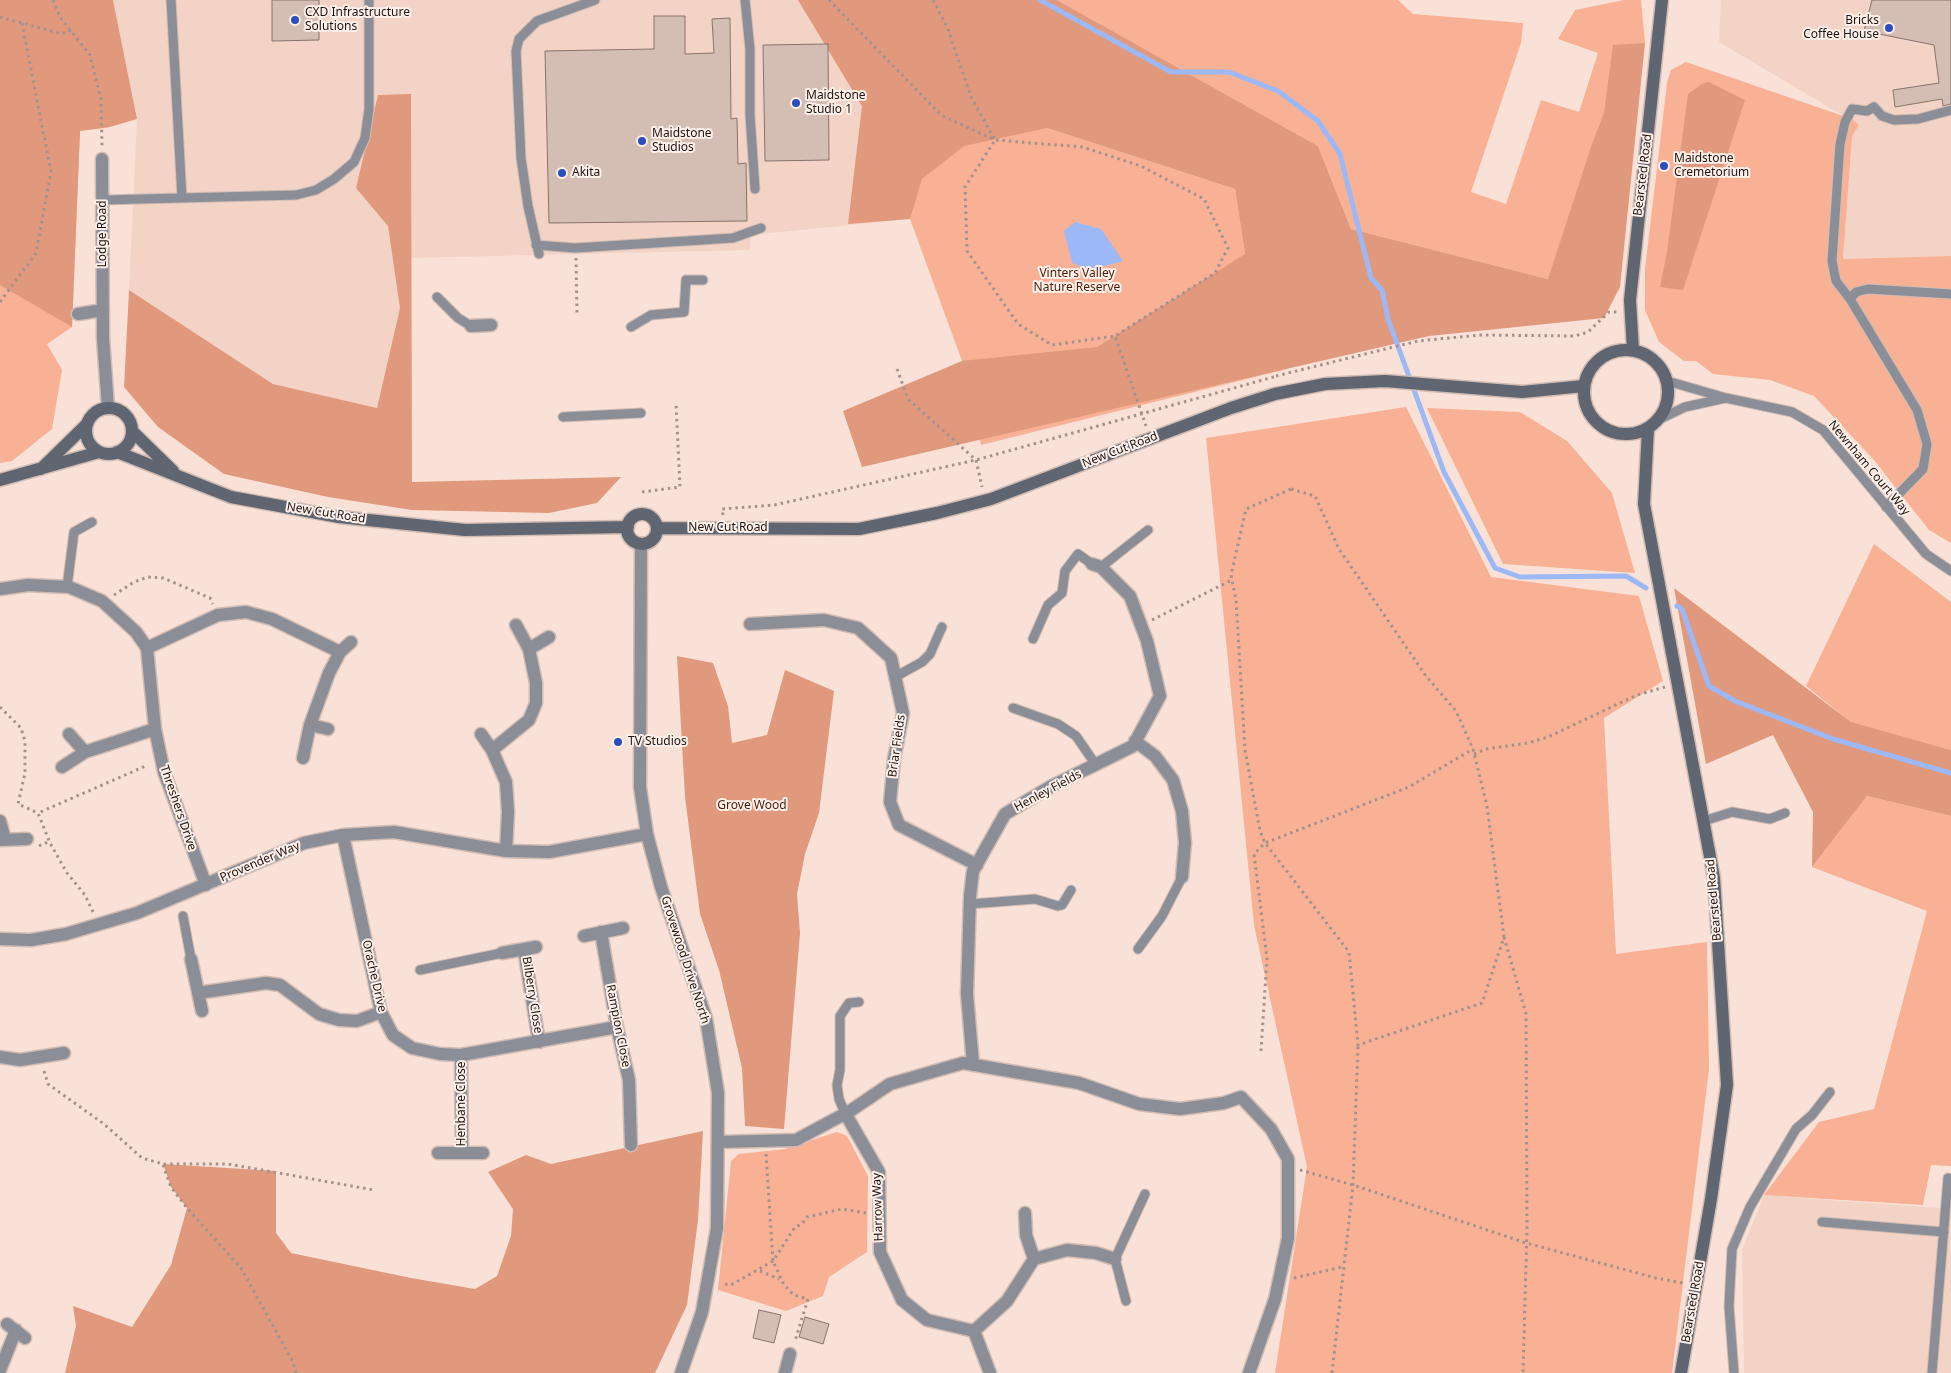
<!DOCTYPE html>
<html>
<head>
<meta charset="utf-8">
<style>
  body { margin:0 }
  canvas { display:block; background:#f9e1d7 }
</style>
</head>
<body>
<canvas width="1951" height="1373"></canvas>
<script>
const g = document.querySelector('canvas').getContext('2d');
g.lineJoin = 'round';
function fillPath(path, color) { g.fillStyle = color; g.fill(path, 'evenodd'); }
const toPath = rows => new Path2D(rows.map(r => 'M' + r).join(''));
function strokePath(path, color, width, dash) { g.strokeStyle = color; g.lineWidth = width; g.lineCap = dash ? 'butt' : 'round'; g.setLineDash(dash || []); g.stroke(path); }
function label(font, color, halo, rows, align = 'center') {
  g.font = font + ' "Noto Sans",sans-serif'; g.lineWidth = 4; g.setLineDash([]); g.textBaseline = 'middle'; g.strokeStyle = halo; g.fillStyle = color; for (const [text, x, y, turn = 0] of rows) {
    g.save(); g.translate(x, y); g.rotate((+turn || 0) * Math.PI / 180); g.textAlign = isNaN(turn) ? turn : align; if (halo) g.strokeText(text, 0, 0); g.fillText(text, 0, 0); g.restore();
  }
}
fillPath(toPath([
  [113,0,798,0,862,106,910,219,751,235,750,250,411,258,410,109,400,309,377,408,273,384,129,290,137,119],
  [1721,0,1951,0,1951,256,1843,259,1852,135,1859,125,1719,42],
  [1764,1195,1951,1209,1951,1373,1744,1373,1742,1250]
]), '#f3d3c6');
fillPath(toPath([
  [0,0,110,127,80,131,72,327,47,344,62,370,52,429,12,461,0,463],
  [798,0,1047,128,1235,189,1245,254,1283,370,981,445,962,361,910,219,862,106],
  [1057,0,1398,0,1413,14,1523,23,1521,43,1471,192,1506,204,1541,100,1579,112,1598,53,1558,39,1575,10,1624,0,1641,0,1645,43,1548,279,1351,229,1318,146],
  [1686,62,1852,119,1859,125,1852,136,1843,259,1951,256,1951,543,1929,530,1874,460,1814,396,1770,380,1713,374,1696,361,1684,361,1659,342,1645,310,1645,269,1667,83,1671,70],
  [1406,407,1491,577,1639,596,1663,681,1604,718,1616,954,1707,942,1709,1069,1672,1373,1275,1373,1307,1167,1254,925,1206,438],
  [1427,408,1520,412,1567,441,1612,493,1635,573,1503,564],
  [1874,544,1951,602,1951,750,1852,723,1806,686],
  [1867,796,1951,816,1951,1166,1931,1165,1923,1205,1764,1195,1819,1122,1874,1109,1927,911,1812,867],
  [837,1132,847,1136,868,1176,867,1252,829,1277,823,1296,786,1311,718,1290,731,1161,739,1154,785,1149]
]), '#f8b195');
fillPath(toPath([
  [0,0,113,0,137,119,110,127,80,131,72,327,0,285],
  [798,0,1057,0,1318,146,1351,229,1548,279,1592,144,1604,113,1613,45,1645,43,1620,287,1604,318,1429,336,862,467,843,411,962,361,1097,347,1245,254,1235,189,1047,128,964,146,922,179,910,219,848,224,862,106],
  [1709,82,1745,100,1683,290,1660,287,1667,252,1688,94,1702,84],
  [411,94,412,482,621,477,597,503,549,513,412,510,328,497,224,474,158,427,124,387,129,290,273,384,377,408,400,308,388,226,356,188,378,95],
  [1674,588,1851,722,1951,750,1951,816,1867,796,1812,867,1813,812,1773,735,1706,764],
  [677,656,713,663,728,706,732,743,767,735,785,670,834,691,819,813,805,854,797,894,800,933,784,1129,745,1126,742,1068,719,970,700,914,685,797],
  [703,1131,698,1220,687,1305,655,1373,65,1373,76,1326,73,1306,132,1327,171,1265,187,1208,171,1187,163,1164,276,1171,276,1233,291,1253,411,1278,475,1289,497,1276,511,1236,513,1209,488,1172,526,1155,551,1164]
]), '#e0997d');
fillPath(toPath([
  [1075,222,1101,229,1123,261,1091,270,1072,263,1064,231]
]), '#9db8f6');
strokePath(toPath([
  [1040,0,1171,72,1229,72,1278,91,1318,121,1340,154,1371,278,1382,290,1388,319,1444,472,1495,568,1520,577,1626,576,1646,588],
  [1677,606,1682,609,1709,686,1735,701,1833,739,1951,773]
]), '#9db8f6', 5);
const building = toPath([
  [272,0,319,0,319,40,272,41,272,0],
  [1872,0,1951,0,1951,104,1943,106,1942,99,1895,107,1893,90,1939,83,1934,45,1864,31,1872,0],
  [654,16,685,16,685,54,714,53,712,19,730,18,731,119,737,118,738,164,746,163,747,221,549,223,545,51,654,49,654,16],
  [828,44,829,160,765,161,763,45,828,44],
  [759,1310,781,1315,774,1343,753,1338,759,1310],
  [805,1317,829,1324,823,1344,799,1337,805,1317]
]);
fillPath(building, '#d4bdb3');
strokePath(building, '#89736b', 1);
const lane = toPath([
  [171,0,182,198],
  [745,0,750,49,750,115,755,189],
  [103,200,296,195,316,190,334,179,354,162,365,138,369,109,369,0],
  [536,245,575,248,733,238,761,228],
  [539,254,528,206,521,158,516,51,519,39,537,21,595,0],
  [437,297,458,318,471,326],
  [1850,299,1856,292,1868,289,1951,294],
  [631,327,651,315,684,312,686,280,703,280],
  [1667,381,1726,398,1792,412,1823,430,1926,554,1951,571],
  [563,417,641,413],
  [1658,420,1685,407,1726,398],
  [1886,507,1923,469,1927,444,1917,410,1850,299,1836,281,1832,261,1840,144,1845,122,1852,109,1867,111,1874,107,1882,116,1894,120,1918,119,1951,110],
  [1101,567,1148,530],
  [67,587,74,532,92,522],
  [1033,639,1048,605,1062,593,1065,571,1078,554,1092,564],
  [895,677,922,662,930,654,942,627],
  [1013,708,1058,724,1076,736,1096,765],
  [1704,821,1732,812,1770,819,1785,813],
  [970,904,1035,899,1058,906,1062,905,1071,890],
  [183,916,191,959],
  [1138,949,1162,916,1182,877],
  [420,970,502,953],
  [845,1113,839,1099,837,1085,840,1070,840,1016,849,1003,859,1002],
  [1822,1222,1944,1232],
  [1126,1301,1115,1259,1145,1194],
  [1734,1373,1729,1306,1732,1249,1750,1207,1796,1129,1812,1115,1830,1092],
  [1932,1373,1948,1178,1951,1179]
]);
const street = toPath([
  [102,159,103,338,108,408],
  [78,314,103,310],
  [471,326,491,325],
  [641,544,640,787,647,834,661,887,706,1018,718,1093,717,1228,702,1312,681,1373],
  [0,589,28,585,69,587,102,601,136,632,147,648,155,729,164,772,206,885],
  [750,624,824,620,858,628,891,658,903,713,894,759,890,802,899,825,977,865],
  [147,648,218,615,246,612,272,619,340,652],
  [529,649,549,637],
  [310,725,328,729],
  [69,734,85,752],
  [481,734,492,750,506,782,508,812,506,851],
  [1135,741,1155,756,1173,780,1182,811,1185,843,1182,877],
  [492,750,529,720,536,703,536,683,529,649,516,625],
  [303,758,310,725,329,673,340,652,351,642],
  [62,767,85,752,155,729],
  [0,821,5,839],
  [343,835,381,1012,393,1035,412,1048,440,1054,461,1055,617,1027],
  [0,840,27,839],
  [601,932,617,1027,629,1080,631,1145],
  [584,936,623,928],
  [0,939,31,940,66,934,137,913,304,843,343,835,394,832,506,851,549,852,647,834],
  [524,949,539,1042],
  [502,953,536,947],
  [191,959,202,1011],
  [198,993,266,983,280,985,319,1014,339,1020,357,1021,381,1012],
  [461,1055,462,1153],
  [0,1057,20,1060,64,1053],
  [973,1065,967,994,970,896,973,871,1005,814,1050,787,1133,746,1160,696,1147,641,1130,596,1101,567,1092,564],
  [845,1113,879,1172,880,1252,902,1300,927,1320,974,1331,990,1373],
  [719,1142,796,1140,850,1111,890,1084,963,1063,1079,1083,1139,1104,1180,1109,1224,1103,1241,1097,1271,1129,1288,1159,1288,1238,1275,1299,1249,1373],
  [438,1153,483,1153],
  [1025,1213,1026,1235,1034,1259],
  [7,1324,25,1338],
  [974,1331,1007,1301,1034,1259,1067,1250,1096,1253,1115,1259],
  [0,1370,16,1330],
  [785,1373,790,1354]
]);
const secondary = toPath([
  '1584 392a42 42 0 1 1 84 0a42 42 0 1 1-84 0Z',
  [1633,350,1630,300,1662,0],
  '86 431a23 23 0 1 1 46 0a23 23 0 1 1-46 0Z',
  [1648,429,1644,504,1714,878,1727,1085,1711,1199,1681,1373],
  [132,431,173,471],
  [117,452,231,497,339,517,465,530,628,527],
  [41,469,86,425],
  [0,480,99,452],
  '627 529a15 15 0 1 1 30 0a15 15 0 1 1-30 0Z',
  [657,528,859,529,937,513,991,499,1231,408,1275,394,1325,384,1385,381,1522,392,1584,386]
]);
strokePath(lane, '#d1bcb3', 11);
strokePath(street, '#d1bcb3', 15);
strokePath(secondary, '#d1bcb3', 15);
strokePath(toPath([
  [53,0,60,17,90,55,101,99,102,146],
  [829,0,941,115,995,140,1082,147,1141,166,1204,199,1228,248,1215,273,1115,336],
  [933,0,948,29,971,97,995,140,965,187,967,251,1018,324,1052,345,1115,336,1146,426],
  [0,17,62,34,71,30],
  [576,258,577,316],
  [0,302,36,253,51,172,22,23],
  [897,369,908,399,976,460,982,487],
  [1276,376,1418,341,1481,335,1575,336,1588,332,1609,312,1617,312],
  [1291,489,1315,496,1339,549,1426,676,1456,711,1473,749,1487,806,1504,937,1482,1003,1358,1045,1349,952,1265,843,1260,831,1245,750,1236,600,1231,575,1246,509,1291,489],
  [642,492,680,487,676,403],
  [723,515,722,509,774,505,976,460,1277,376],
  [114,595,134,582,148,577,163,578,210,598,213,604],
  [1152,620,1232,580],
  [0,707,21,728,25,741,25,773,18,804,38,813],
  [1474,754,1486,749,1528,743,1548,737,1637,695,1665,687],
  [39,846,50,841],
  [93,912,85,895,67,873,50,843,38,813,148,765],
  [1504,937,1526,1014,1527,1228,1523,1373],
  [1261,1051,1267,958,1254,854,1265,843,1409,787,1473,749],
  [44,1071,48,1084,104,1124,142,1158,163,1164,228,1164,374,1190],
  [766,1154,773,1261,784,1285,794,1295,808,1299,795,1341],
  [163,1165,171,1187,187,1208,241,1268,293,1362,296,1373],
  [1300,1170,1353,1185,1526,1243,1656,1278,1683,1283],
  [760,1271,779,1279],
  [1294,1278,1342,1267],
  [725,1284,731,1285,773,1261,795,1227,802,1224,807,1217,842,1209,866,1213],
  [1332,1373,1353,1185,1358,1045]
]), '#a4928a', 3, [2.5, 4]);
strokePath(lane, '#8b8e97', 9);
strokePath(street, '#8b8e97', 12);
strokePath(secondary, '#5f6571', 12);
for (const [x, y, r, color] of [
  [295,20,5,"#2b4ebe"],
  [1889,28,5,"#2b4ebe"],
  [796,103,5,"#2b4ebe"],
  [642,141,5,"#2b4ebe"],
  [1664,166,5,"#2b4ebe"],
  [562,173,5,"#2b4ebe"],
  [618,742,5,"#2b4ebe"]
]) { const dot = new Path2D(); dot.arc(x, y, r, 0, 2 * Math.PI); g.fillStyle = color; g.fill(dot); strokePath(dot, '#fff0ea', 2); }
label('12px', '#1c1410', '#fff0ea', [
  ["CXD Infrastructure",305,13],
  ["Solutions",305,27],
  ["Bricks",1879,21,"right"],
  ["Coffee House",1879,35,"right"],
  ["Maidstone",806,96],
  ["Studio 1",806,110],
  ["Maidstone",652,134],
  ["Studios",652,148],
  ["Maidstone",1674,159],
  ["Cremetorium",1674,173],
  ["Akita",572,173],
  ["TV Studios",628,742]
], 'left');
label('12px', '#1c1410', '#fff0ea', [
  ["Bearsted Road",1643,175,-83],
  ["Lodge Road",103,234,-90],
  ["New Cut Road",1120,450,-21],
  ["Newnham Court Way",1869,468,50],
  ["New Cut Road",326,513,9],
  ["New Cut Road",728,528],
  ["Briar Fields",897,746,-82],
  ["Henley Fields",1048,791,-28],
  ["Threshers Drive",178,808,71],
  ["Provender Way",260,862,-23],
  ["Bearsted Road",1714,900,-95],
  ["Grovewood Drive North",685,960,72],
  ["Orache Drive",374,976,77],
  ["Bilberry Close",532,995,81],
  ["Rampion Close",618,1026,79],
  ["Henbane Close",462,1104,-90],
  ["Harrow Way",878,1207,-92],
  ["Bearsted Road",1693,1302,-80]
]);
label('12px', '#481b07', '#fff0ea', [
  ["Vinters Valley",1077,274],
  ["Nature Reserve",1077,288],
  ["Grove Wood",752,806]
]);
</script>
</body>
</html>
